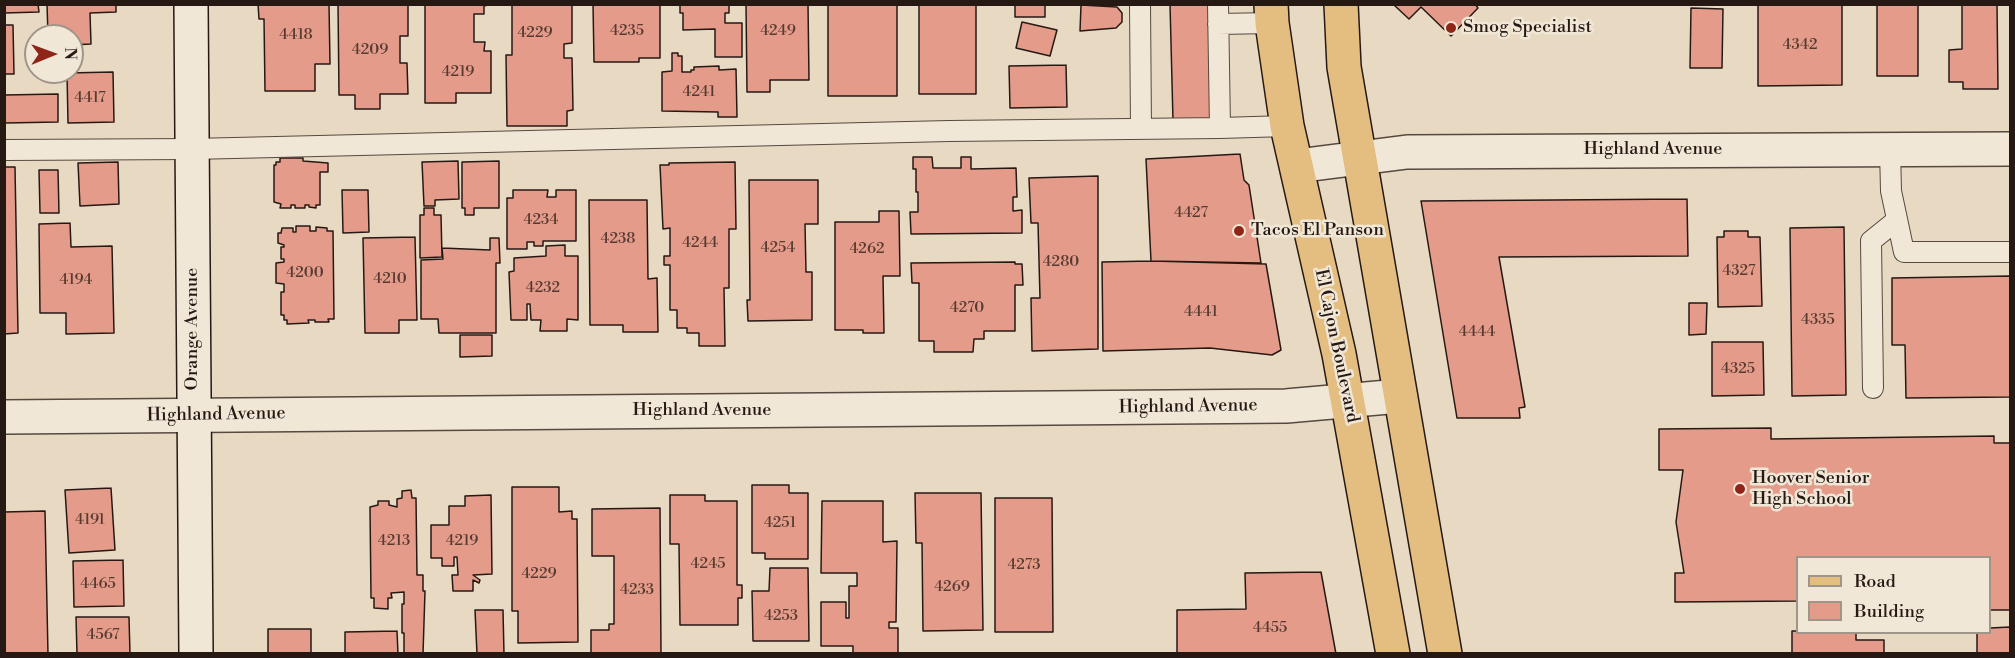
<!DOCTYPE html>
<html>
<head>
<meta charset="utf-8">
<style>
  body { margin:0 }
  #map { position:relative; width:2015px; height:658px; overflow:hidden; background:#e8dac2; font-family:"Libre Bodoni",serif }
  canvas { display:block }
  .frame { position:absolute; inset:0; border:6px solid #261914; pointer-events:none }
  .legend { position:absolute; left:1796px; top:556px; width:195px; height:78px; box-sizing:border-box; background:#f0e7d7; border:2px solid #9f9589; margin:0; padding:8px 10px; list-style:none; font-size:18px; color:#261914 }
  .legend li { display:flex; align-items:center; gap:12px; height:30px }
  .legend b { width:30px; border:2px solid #9f9589 }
  .north { position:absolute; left:24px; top:24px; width:60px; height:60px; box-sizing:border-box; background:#f0e7d7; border:2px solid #9f9589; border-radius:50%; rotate:89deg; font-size:16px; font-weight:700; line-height:24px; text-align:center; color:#261914 }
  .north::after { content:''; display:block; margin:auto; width:21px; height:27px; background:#8f2418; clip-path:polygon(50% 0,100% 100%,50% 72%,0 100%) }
</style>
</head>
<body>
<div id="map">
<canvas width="2015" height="658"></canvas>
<div class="frame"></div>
<ul class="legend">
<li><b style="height:8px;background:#e4bd81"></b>Road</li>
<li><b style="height:16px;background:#e49b89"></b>Building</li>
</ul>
<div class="north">N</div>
</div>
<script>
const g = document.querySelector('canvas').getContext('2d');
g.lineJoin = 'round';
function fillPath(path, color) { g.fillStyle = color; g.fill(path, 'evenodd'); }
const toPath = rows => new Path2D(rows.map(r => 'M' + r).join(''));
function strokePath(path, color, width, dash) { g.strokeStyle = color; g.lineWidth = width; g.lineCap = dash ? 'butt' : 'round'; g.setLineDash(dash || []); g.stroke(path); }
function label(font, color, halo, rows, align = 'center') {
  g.font = font + ' "Libre Bodoni",serif'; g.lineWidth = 5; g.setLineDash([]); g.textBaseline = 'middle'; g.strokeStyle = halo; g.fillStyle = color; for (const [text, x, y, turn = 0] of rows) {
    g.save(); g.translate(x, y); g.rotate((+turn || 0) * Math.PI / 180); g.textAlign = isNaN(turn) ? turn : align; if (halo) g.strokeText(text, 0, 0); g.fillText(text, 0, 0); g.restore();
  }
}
const building = toPath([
  [4,4,38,4,39,12,4,13,4,4],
  [47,4,116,4,116,12,90,13,91,44,72,45,72,36,48,36,47,4],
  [258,4,329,4,330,64,315,64,315,91,265,91,264,19,259,19,258,4],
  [338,4,408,4,408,36,400,36,400,63,407,63,408,94,380,94,380,109,355,109,355,95,339,95,338,4],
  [425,4,492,4,484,6,484,14,474,14,474,42,485,42,484,51,491,51,491,93,456,93,456,103,425,103,425,4],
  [512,4,572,4,572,43,564,44,564,58,572,58,573,110,567,111,567,126,507,126,506,55,512,55,512,4],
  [593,4,660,4,660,58,639,58,639,62,594,62,593,4],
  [680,4,729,4,729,13,725,13,725,23,742,23,742,57,715,57,715,29,683,30,683,13,680,13,680,4],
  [746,4,808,4,809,80,770,80,770,92,747,92,746,4],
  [828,4,897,4,897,96,828,96,828,4],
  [919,4,976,4,976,94,919,94,919,4],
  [1015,4,1045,4,1045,17,1015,17,1015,4],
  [1170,4,1219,4,1222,120,1173,121,1170,4],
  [1475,4,1478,8,1451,36,1421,7,1409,19,1394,5,1475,4],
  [1758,4,1842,4,1842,85,1758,86,1758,4],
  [1877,4,1918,4,1918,76,1877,76,1877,4],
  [1962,4,1997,4,1998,89,1963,89,1963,82,1949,82,1949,50,1962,49,1962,4],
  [1081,5,1117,7,1122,13,1122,22,1116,28,1080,31,1081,5],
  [1691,8,1723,9,1722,68,1690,68,1691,8],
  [1022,22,1057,30,1050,56,1016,48,1022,22],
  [4,25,13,25,14,74,4,74,4,25],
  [672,53,678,53,678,56,682,56,682,72,691,72,691,70,694,70,694,67,719,66,719,70,736,69,737,117,718,117,718,112,662,111,662,72,672,71,672,53],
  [1066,65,1067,107,1010,108,1009,66,1066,65],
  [113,72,114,122,68,123,67,73,113,72],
  [58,94,58,122,5,123,5,95,58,94],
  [1240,154,1244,180,1249,185,1261,263,1151,261,1146,159,1240,154],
  [913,157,932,157,933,168,961,168,961,157,971,157,971,169,1016,168,1017,197,1013,197,1013,211,1022,210,1022,233,911,234,910,212,918,212,918,192,916,192,916,169,913,169,913,157],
  [280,158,303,158,303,161,328,163,328,172,320,172,320,205,316,205,316,208,309,207,309,205,305,205,305,208,295,208,295,205,291,205,291,208,280,208,281,204,274,202,274,165,276,165,276,162,280,162,280,158],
  [458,161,459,199,435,200,435,206,424,206,422,162,458,161],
  [499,161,499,208,474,208,474,215,465,215,465,208,462,208,462,162,499,161],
  [118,162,119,204,80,206,78,163,118,162],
  [735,162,736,229,729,229,729,288,724,288,725,346,699,346,699,333,687,333,687,328,677,328,677,310,670,310,670,265,664,265,664,256,670,256,670,228,663,229,660,165,669,165,669,163,735,162],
  [4,167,15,167,18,333,4,334,4,167],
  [39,170,58,170,59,213,40,213,39,170],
  [1098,176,1098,349,1032,351,1031,298,1040,298,1038,223,1031,223,1029,178,1098,176],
  [749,180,818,180,818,224,805,224,806,272,812,272,812,320,748,321,747,300,750,300,749,180],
  [342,190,368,190,369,232,343,233,342,190],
  [513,190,548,190,547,197,556,197,556,190,576,190,576,241,543,241,543,246,534,246,534,242,527,242,527,249,507,249,507,198,513,198,513,190],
  [1687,199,1688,256,1499,257,1525,407,1519,408,1520,418,1457,418,1421,201,1687,199],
  [589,200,647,200,648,279,657,278,658,332,623,332,623,325,590,325,589,200],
  [424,208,434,208,434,215,441,215,442,257,420,258,420,215,424,215,424,208],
  [879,211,899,211,900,276,883,276,884,333,863,333,863,330,835,330,835,222,879,222,879,211],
  [70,223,71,247,112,246,114,333,66,334,66,313,40,313,39,224,70,223],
  [296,226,310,226,310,231,316,231,316,227,327,228,327,231,333,231,334,319,328,319,329,322,315,322,315,320,308,320,309,323,287,324,287,320,284,320,284,315,281,315,281,292,284,292,284,284,276,283,276,263,284,262,284,259,281,259,281,247,284,247,284,245,278,243,278,233,281,233,282,228,293,228,293,232,296,232,296,226],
  [1844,227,1846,395,1792,396,1790,228,1844,227],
  [1724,231,1748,231,1748,237,1760,237,1762,306,1718,307,1717,237,1724,237,1724,231],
  [415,237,417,320,399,320,399,333,365,333,363,238,415,237],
  [490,238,499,238,500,263,496,263,496,333,439,333,438,319,421,319,421,260,443,259,442,248,490,250,490,238],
  [565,245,565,256,578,256,578,320,567,319,567,331,540,331,541,320,531,320,530,304,527,304,527,320,511,320,509,272,514,271,514,258,546,256,546,246,565,245],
  [1151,261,1266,264,1281,350,1272,355,1210,348,1103,351,1102,262,1151,261],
  [1015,262,1015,264,1022,264,1023,285,1015,285,1015,331,984,331,984,339,974,339,973,352,934,352,934,341,919,341,919,283,912,283,911,263,1015,262],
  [2010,276,2010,397,1906,398,1905,345,1892,345,1892,278,2010,276],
  [1689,303,1707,303,1706,334,1689,335,1689,303],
  [460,335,492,335,492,356,460,357,460,335],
  [1712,342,1763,342,1764,395,1712,396,1712,342],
  [1771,428,1771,439,1994,436,1994,443,2010,443,2010,610,1990,610,1990,558,1798,558,1798,601,1675,602,1675,573,1684,573,1676,522,1683,470,1659,470,1659,429,1771,428],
  [752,485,789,485,789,493,808,493,808,559,765,559,765,553,752,553,752,485],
  [512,487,559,487,559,512,572,511,572,519,577,519,578,642,518,643,518,611,512,611,512,487],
  [111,488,115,550,69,553,65,490,111,488],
  [411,490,412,498,416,498,417,575,423,575,423,591,425,591,423,654,404,654,404,633,402,633,402,604,404,604,404,592,391,593,392,598,388,598,388,609,374,608,374,598,371,598,370,507,378,505,378,501,389,501,389,505,397,507,397,499,402,498,402,491,411,490],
  [915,493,981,493,983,630,923,631,922,543,916,543,915,493],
  [491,495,492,574,473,575,480,580,479,583,473,580,473,591,453,591,452,575,458,575,457,557,454,557,454,566,442,566,442,558,431,558,431,525,449,525,449,506,465,506,465,496,491,495],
  [670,495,705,495,705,501,737,501,737,585,742,585,742,598,738,598,738,625,680,625,679,544,670,544,670,495],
  [995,498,1052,498,1053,632,995,632,995,498],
  [822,501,883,501,883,542,897,541,896,622,889,622,889,628,898,628,898,654,853,654,853,646,821,646,821,602,846,602,846,618,849,618,849,586,857,586,857,573,821,573,822,501],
  [660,508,661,654,591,654,591,630,609,630,609,624,614,624,614,556,592,556,592,509,660,508],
  [45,511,48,654,4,654,4,512,45,511],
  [123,560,124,606,74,607,73,561,123,560],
  [770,568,808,568,809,641,753,641,752,591,769,591,770,568],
  [1321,572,1336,654,1177,654,1177,610,1246,609,1245,573,1321,572],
  [475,610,503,610,504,654,477,654,475,610],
  [76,617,129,617,130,654,77,654,76,617],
  [2010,627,2010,654,1977,654,1977,632,1990,632,1990,628,2010,627],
  [268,629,311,629,311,654,268,654,268,629],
  [397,631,398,654,345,654,345,632,397,631],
  [1792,631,1798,631,1798,632,1856,632,1856,640,1884,640,1884,654,1792,654,1792,631]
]);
fillPath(building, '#e49b89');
strokePath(building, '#261914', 1.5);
const service = toPath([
  [1140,4,1141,129],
  [1218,4,1220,128],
  [1218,24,1272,23],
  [1890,149,1891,191,1904,252,2010,252],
  [4,150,192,149,949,131,1220,128,1287,126],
  [1873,388,1871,241,1897,220]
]);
const minor = toPath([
  [1297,166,1407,152,2010,149],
  [4,417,1286,406,1400,396]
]);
const secondary = toPath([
  [191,4,196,654]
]);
const primary = toPath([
  [1271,4,1272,23,1287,126,1339,354,1393,654],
  [1341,4,1344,67,1445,654]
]);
strokePath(service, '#564940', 22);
strokePath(minor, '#564940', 36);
strokePath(secondary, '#261914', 36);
strokePath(primary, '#261914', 36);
strokePath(service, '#f0e7d7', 20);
strokePath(minor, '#f0e7d7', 33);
strokePath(secondary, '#f0e7d7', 33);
strokePath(primary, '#e4bd81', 33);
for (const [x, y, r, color] of [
  [1451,28,6,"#8f2418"],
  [1239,231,6,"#8f2418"],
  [1740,489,6,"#8f2418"]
]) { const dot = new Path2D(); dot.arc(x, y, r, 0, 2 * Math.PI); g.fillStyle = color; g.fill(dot); strokePath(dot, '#f0e7d7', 2); }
label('15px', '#563a31', null, [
  ["4235",627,31],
  ["4249",778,31],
  ["4229",535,33],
  ["4418",296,35],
  ["4342",1800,45],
  ["4209",370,50],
  ["4219",458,72],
  ["4241",699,92],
  ["4417",90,98],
  ["4427",1191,213],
  ["4234",541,220],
  ["4238",618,239],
  ["4244",700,243],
  ["4254",778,248],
  ["4262",867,249],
  ["4280",1061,262],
  ["4327",1739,271],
  ["4200",305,273],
  ["4210",390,279],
  ["4194",76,280],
  ["4232",543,288],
  ["4270",967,308],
  ["4441",1201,312],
  ["4335",1818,320],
  ["4444",1477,332],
  ["4325",1738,369],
  ["4191",90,520],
  ["4251",780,523],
  ["4213",394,541],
  ["4219",462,541],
  ["4245",708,564],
  ["4273",1024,565],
  ["4229",539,574],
  ["4465",98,584],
  ["4269",952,587],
  ["4233",637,590],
  ["4253",781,616],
  ["4455",1270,628],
  ["4567",103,635]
]);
label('18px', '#261914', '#f0e7d7', [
  ["Smog Specialist",1463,28],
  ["Tacos El Panson",1251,231],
  ["Hoover Senior",1752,479],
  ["High School",1752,500]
], 'left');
label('18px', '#261914', '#f0e7d7', [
  ["Highland Avenue",1653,150],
  ["Orange Avenue",193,329,-90],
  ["El Cajon Boulevard",1336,346,78],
  ["Highland Avenue",1188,407,-1],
  ["Highland Avenue",702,411],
  ["Highland Avenue",216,415,-1]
]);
</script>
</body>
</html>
